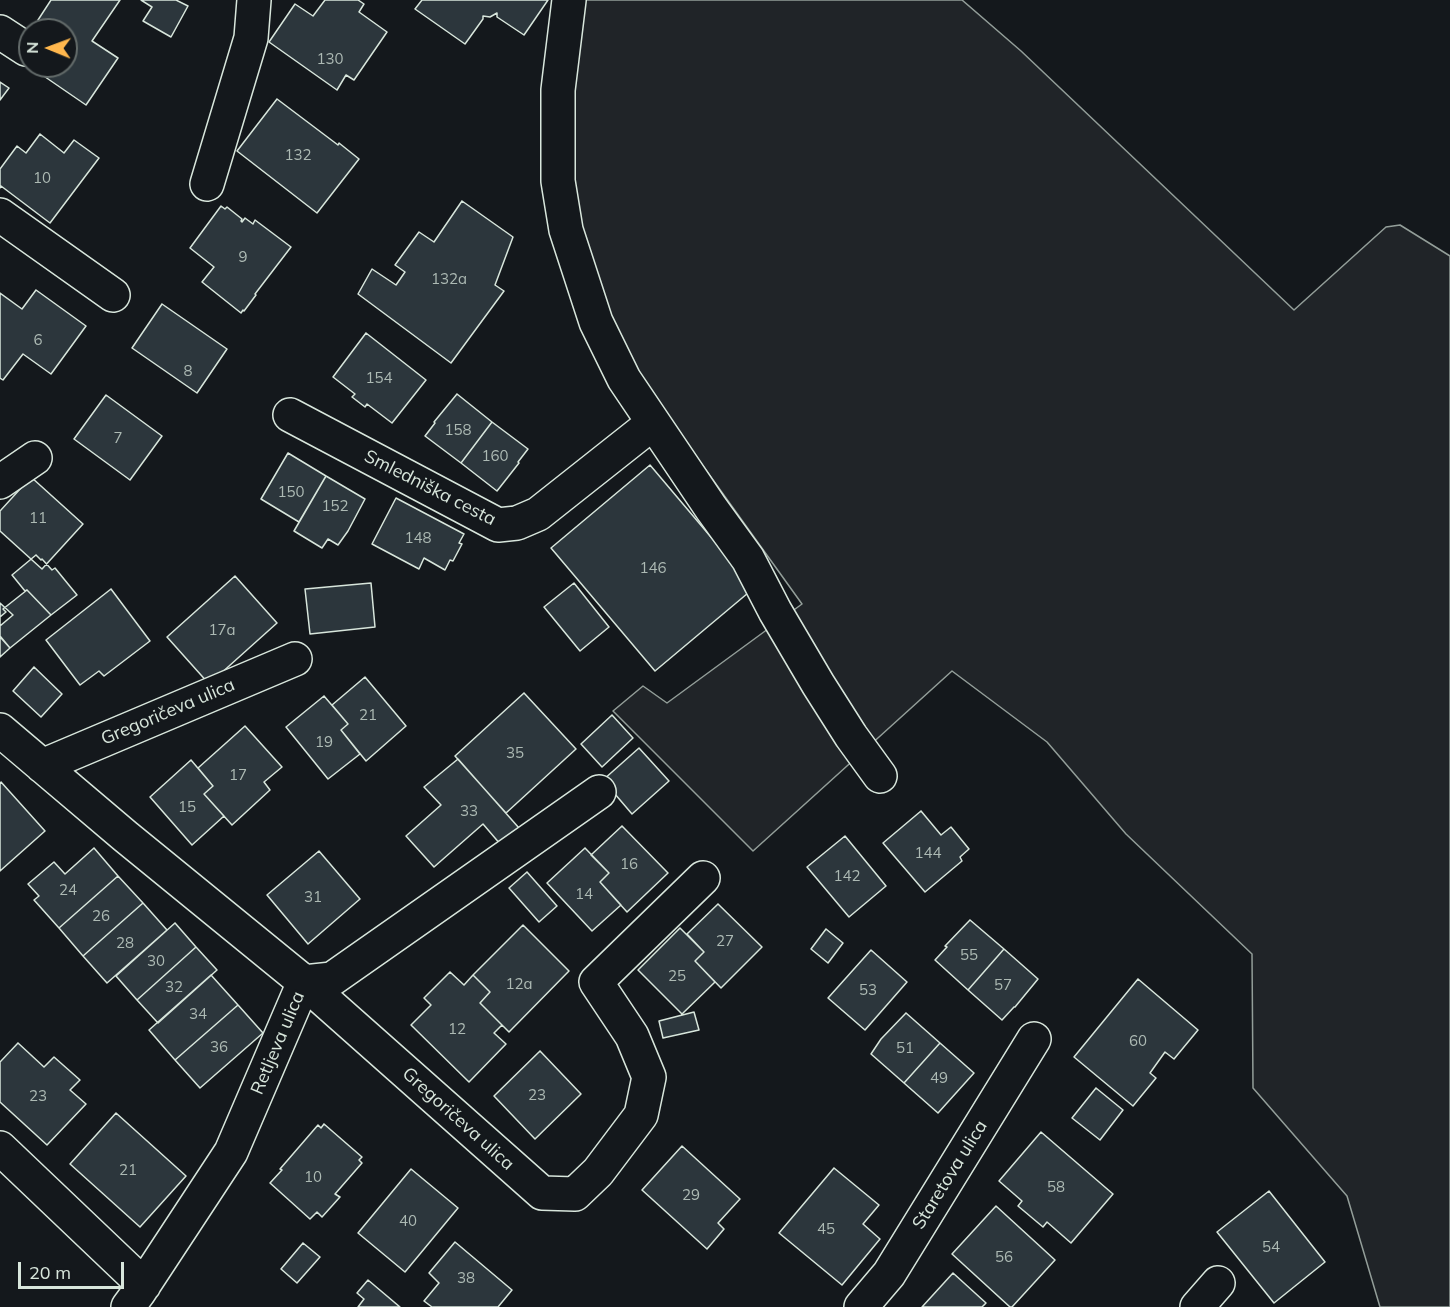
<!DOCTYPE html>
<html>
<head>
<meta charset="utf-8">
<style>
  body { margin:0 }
  #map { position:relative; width:1450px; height:1307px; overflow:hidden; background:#14181c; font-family:Mulish,sans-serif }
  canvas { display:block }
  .north { position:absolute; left:18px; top:18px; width:60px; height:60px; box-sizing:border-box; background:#14181c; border:2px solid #626a69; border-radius:50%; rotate:271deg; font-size:16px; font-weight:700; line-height:24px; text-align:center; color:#d8e6dc }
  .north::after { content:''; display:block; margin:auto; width:21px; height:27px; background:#ffb74d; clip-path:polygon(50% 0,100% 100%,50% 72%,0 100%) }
  .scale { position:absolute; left:18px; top:1262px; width:106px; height:27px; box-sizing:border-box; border:3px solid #d8e6dc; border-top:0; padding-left:8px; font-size:18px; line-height:21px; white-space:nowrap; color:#d8e6dc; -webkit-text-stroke:4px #14181c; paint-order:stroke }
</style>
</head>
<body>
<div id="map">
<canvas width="1450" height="1307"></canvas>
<div class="north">N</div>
<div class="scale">20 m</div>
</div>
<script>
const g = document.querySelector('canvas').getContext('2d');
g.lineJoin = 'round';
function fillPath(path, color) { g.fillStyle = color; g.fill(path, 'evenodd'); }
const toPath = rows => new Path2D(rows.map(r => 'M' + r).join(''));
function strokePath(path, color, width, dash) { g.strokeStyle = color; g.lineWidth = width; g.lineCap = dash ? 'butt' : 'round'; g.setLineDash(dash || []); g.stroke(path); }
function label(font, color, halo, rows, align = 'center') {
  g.font = font + ' Mulish,sans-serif'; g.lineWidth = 4.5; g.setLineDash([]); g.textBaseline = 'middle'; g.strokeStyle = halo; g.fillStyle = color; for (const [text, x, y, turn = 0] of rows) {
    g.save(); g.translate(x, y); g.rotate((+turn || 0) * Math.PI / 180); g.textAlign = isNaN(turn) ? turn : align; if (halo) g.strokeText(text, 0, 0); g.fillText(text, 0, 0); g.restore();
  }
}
const green = toPath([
  [582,0,962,0,1021,51,1294,310,1386,227,1400,225,1450,256,1450,1307,1380,1307,1347,1196,1253,1088,1252,954,1126,834,1047,742,952,671,753,851,613,711,643,686,667,703,802,604,632,367,612,328,566,173,582,0]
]);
fillPath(green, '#202428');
strokePath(green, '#939e99', 1.5);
const building = toPath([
  [51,0,120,0,92,41,118,58,86,105,35,70,37,66,66,66,66,30,53,30,38,20,51,0],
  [141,0,176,0,188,6,171,37,143,21,152,7,141,0],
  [325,0,358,0,364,4,359,12,387,32,354,80,346,75,337,90,269,42,295,4,313,16,325,0],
  [422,0,548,0,524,35,497,17,497,13,490,17,483,16,483,19,465,44,415,9,422,0],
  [0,82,9,88,0,100,0,82],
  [277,99,338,145,339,143,359,159,317,213,237,151,277,99],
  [40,134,64,153,74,140,99,158,50,223,1,186,0,188,0,169,17,146,26,153,40,134],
  [462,201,513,237,495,285,504,291,451,363,358,294,372,269,396,285,405,272,395,265,419,232,434,242,462,201],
  [221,206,225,209,227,207,242,219,241,221,242,222,245,218,253,224,255,220,291,247,255,294,256,295,244,311,243,310,241,313,202,282,214,267,190,248,221,206],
  [36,290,86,326,51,374,23,354,3,380,0,378,0,293,22,309,36,290],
  [162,304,227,349,197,393,132,348,162,304],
  [366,333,426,380,392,423,367,404,365,407,352,397,355,394,333,377,366,333],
  [457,394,492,422,461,463,425,436,435,423,434,422,457,394],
  [106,395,162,436,130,480,74,439,106,395],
  [492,422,528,449,518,462,519,463,497,491,461,463,492,422],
  [288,453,326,476,299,522,261,499,288,453],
  [650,465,754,588,655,671,551,548,650,465],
  [326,476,365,499,348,531,338,545,328,539,322,548,294,531,326,476],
  [31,477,83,524,42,569,0,531,0,511,31,477],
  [396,498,464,534,459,543,462,544,453,561,450,560,445,570,424,558,419,569,372,544,396,498],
  [36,555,41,560,42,559,52,570,55,568,77,595,51,615,27,590,25,591,12,575,36,555],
  [235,576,277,623,209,684,167,637,235,576],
  [371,583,375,627,310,634,305,589,371,583],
  [574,583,609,627,580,651,544,607,574,583],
  [111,589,150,641,104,676,99,671,80,685,46,640,111,589],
  [27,590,51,615,10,648,0,636,0,617,6,612,3,609,27,590],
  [0,603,13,615,0,626,0,603],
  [0,637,10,648,0,657,0,637],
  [34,667,62,694,41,717,13,691,34,667],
  [365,677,406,726,366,761,341,730,348,724,332,705,365,677],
  [524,693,576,749,506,813,455,756,524,693],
  [324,696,348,724,341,730,360,754,328,779,286,727,324,696],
  [612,715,633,738,602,767,581,744,612,715],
  [245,726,282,767,264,782,270,790,232,825,204,794,213,786,198,768,245,726],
  [639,748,669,781,632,814,603,780,639,748],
  [458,759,519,828,501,845,483,824,434,867,406,836,441,805,424,787,458,759],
  [191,760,213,786,204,794,224,816,192,845,150,797,191,760],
  [1,782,45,831,0,871,0,784,1,782],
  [921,811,941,835,951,827,969,849,960,857,962,861,925,892,883,843,921,811],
  [622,826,668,873,627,912,600,882,609,873,591,855,622,826],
  [845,836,886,886,849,917,807,867,845,836],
  [94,848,118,876,59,928,34,900,39,896,28,884,54,862,65,874,94,848],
  [585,848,609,873,600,882,621,905,592,931,547,883,585,848],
  [319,851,360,899,308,944,267,895,319,851],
  [527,872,557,906,539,922,509,888,527,872],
  [118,876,143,903,83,956,59,928,118,876],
  [143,903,167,930,107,983,83,956,143,903],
  [718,904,762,947,721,988,695,961,704,952,687,934,718,904],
  [970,920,1004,949,968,990,935,960,947,947,945,946,970,920],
  [175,923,196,947,137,1000,116,976,175,923],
  [523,925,569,971,509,1032,480,1003,490,992,473,975,523,925],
  [680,928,704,952,695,961,715,982,682,1014,638,970,680,928],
  [826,929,843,943,828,963,811,949,826,929],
  [196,947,217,970,158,1023,137,1000,196,947],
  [1004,949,1038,979,1015,1007,1014,1007,1002,1020,968,990,1004,949],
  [871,950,907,982,865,1030,828,998,871,950],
  [450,972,464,985,473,975,490,992,480,1003,502,1025,494,1033,506,1044,469,1082,411,1025,431,1005,424,998,450,972],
  [211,975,238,1005,175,1060,149,1030,211,975],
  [1138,979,1198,1030,1174,1059,1165,1052,1150,1073,1156,1078,1133,1106,1074,1057,1138,979],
  [238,1005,263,1033,200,1088,175,1060,238,1005],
  [694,1012,699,1030,663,1038,659,1021,694,1012],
  [906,1013,940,1043,904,1083,871,1054,881,1039,906,1013],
  [18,1043,44,1067,54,1057,80,1080,70,1090,86,1104,47,1145,0,1102,0,1062,18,1043],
  [940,1043,974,1073,938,1113,904,1083,940,1043],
  [540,1051,581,1094,535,1139,494,1096,540,1051],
  [1096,1088,1123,1110,1100,1140,1072,1118,1096,1088],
  [116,1113,186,1176,140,1227,70,1164,116,1113],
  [324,1124,362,1157,359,1160,362,1163,335,1194,340,1197,322,1217,317,1212,310,1219,270,1183,282,1170,280,1169,318,1125,321,1128,324,1124],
  [1041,1132,1113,1194,1071,1243,1047,1222,1043,1227,1018,1206,1022,1201,999,1181,1041,1132],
  [682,1146,740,1199,718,1223,724,1229,707,1249,642,1190,682,1146],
  [834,1168,879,1205,863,1224,880,1239,842,1285,779,1233,834,1168],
  [411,1169,458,1208,405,1272,358,1233,411,1169],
  [1269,1191,1325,1262,1274,1303,1217,1232,1269,1191],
  [996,1206,1055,1260,1012,1307,1010,1307,952,1254,996,1206],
  [455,1242,512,1290,498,1307,432,1307,424,1301,439,1283,429,1273,455,1242],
  [303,1243,320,1257,297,1283,281,1269,303,1243],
  [953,1273,986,1303,982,1307,922,1307,953,1273],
  [368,1280,400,1307,358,1307,364,1299,357,1293,368,1280]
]);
fillPath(building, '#2c363c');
strokePath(building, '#d8e6dc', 1.5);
const minor = toPath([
  [569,0,558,90,558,181,566,230,596,322,624,379,711,508,748,559,775,611,818,684,851,736,880,776],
  [0,32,26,49],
  [207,184,251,38,254,0],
  [0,215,113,295],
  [290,415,498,525,517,523,538,514,653,423],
  [0,482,35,458],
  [0,730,125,836,304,982,542,1193,575,1194,598,1172,641,1115,649,1077,632,1036,596,982,703,878],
  [42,766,295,659],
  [0,1148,144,1285],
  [128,1307,139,1292,231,1152,304,982,332,979,599,792],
  [861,1307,889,1274,1034,1039],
  [1197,1307,1218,1283]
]);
strokePath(minor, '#d8e6dc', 36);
strokePath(minor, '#14181c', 33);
label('15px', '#adbab4', null, [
  ["130",330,59],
  ["132",298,155],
  ["10",42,178],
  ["9",243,257],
  ["132a",449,279],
  ["6",38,340],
  ["8",188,371],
  ["154",379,378],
  ["158",458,430],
  ["7",118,438],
  ["160",495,456],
  ["150",291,492],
  ["152",335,506],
  ["11",38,518],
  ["148",418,538],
  ["146",653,568],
  ["17a",222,630],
  ["21",368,715],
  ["19",324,742],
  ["35",515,753],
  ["17",238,775],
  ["15",187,807],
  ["33",469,811],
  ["144",928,853],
  ["16",629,864],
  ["142",847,876],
  ["24",68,890],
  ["14",584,894],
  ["31",313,897],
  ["26",101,916],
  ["27",725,941],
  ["28",125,943],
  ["55",969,955],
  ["30",156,961],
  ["25",677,976],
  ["12a",519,984],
  ["57",1003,985],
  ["32",174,987],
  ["53",868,990],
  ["34",198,1014],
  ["12",457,1029],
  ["60",1138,1041],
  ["36",219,1047],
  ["51",905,1048],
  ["49",939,1078],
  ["23",537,1095],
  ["23",38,1096],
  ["21",128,1170],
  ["10",313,1177],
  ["58",1056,1187],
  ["29",691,1195],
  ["40",408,1221],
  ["45",826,1229],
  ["54",1271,1247],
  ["56",1004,1257],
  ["38",466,1278]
]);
label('18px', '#d8e6dc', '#14181c', [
  ["Smledniška cesta",430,488,27],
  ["Gregoričeva ulica",168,712,-23],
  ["Retljeva ulica",278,1043,-67],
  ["Gregoričeva ulica",458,1119,42],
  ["Staretova ulica",950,1175,-58]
]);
</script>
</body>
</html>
